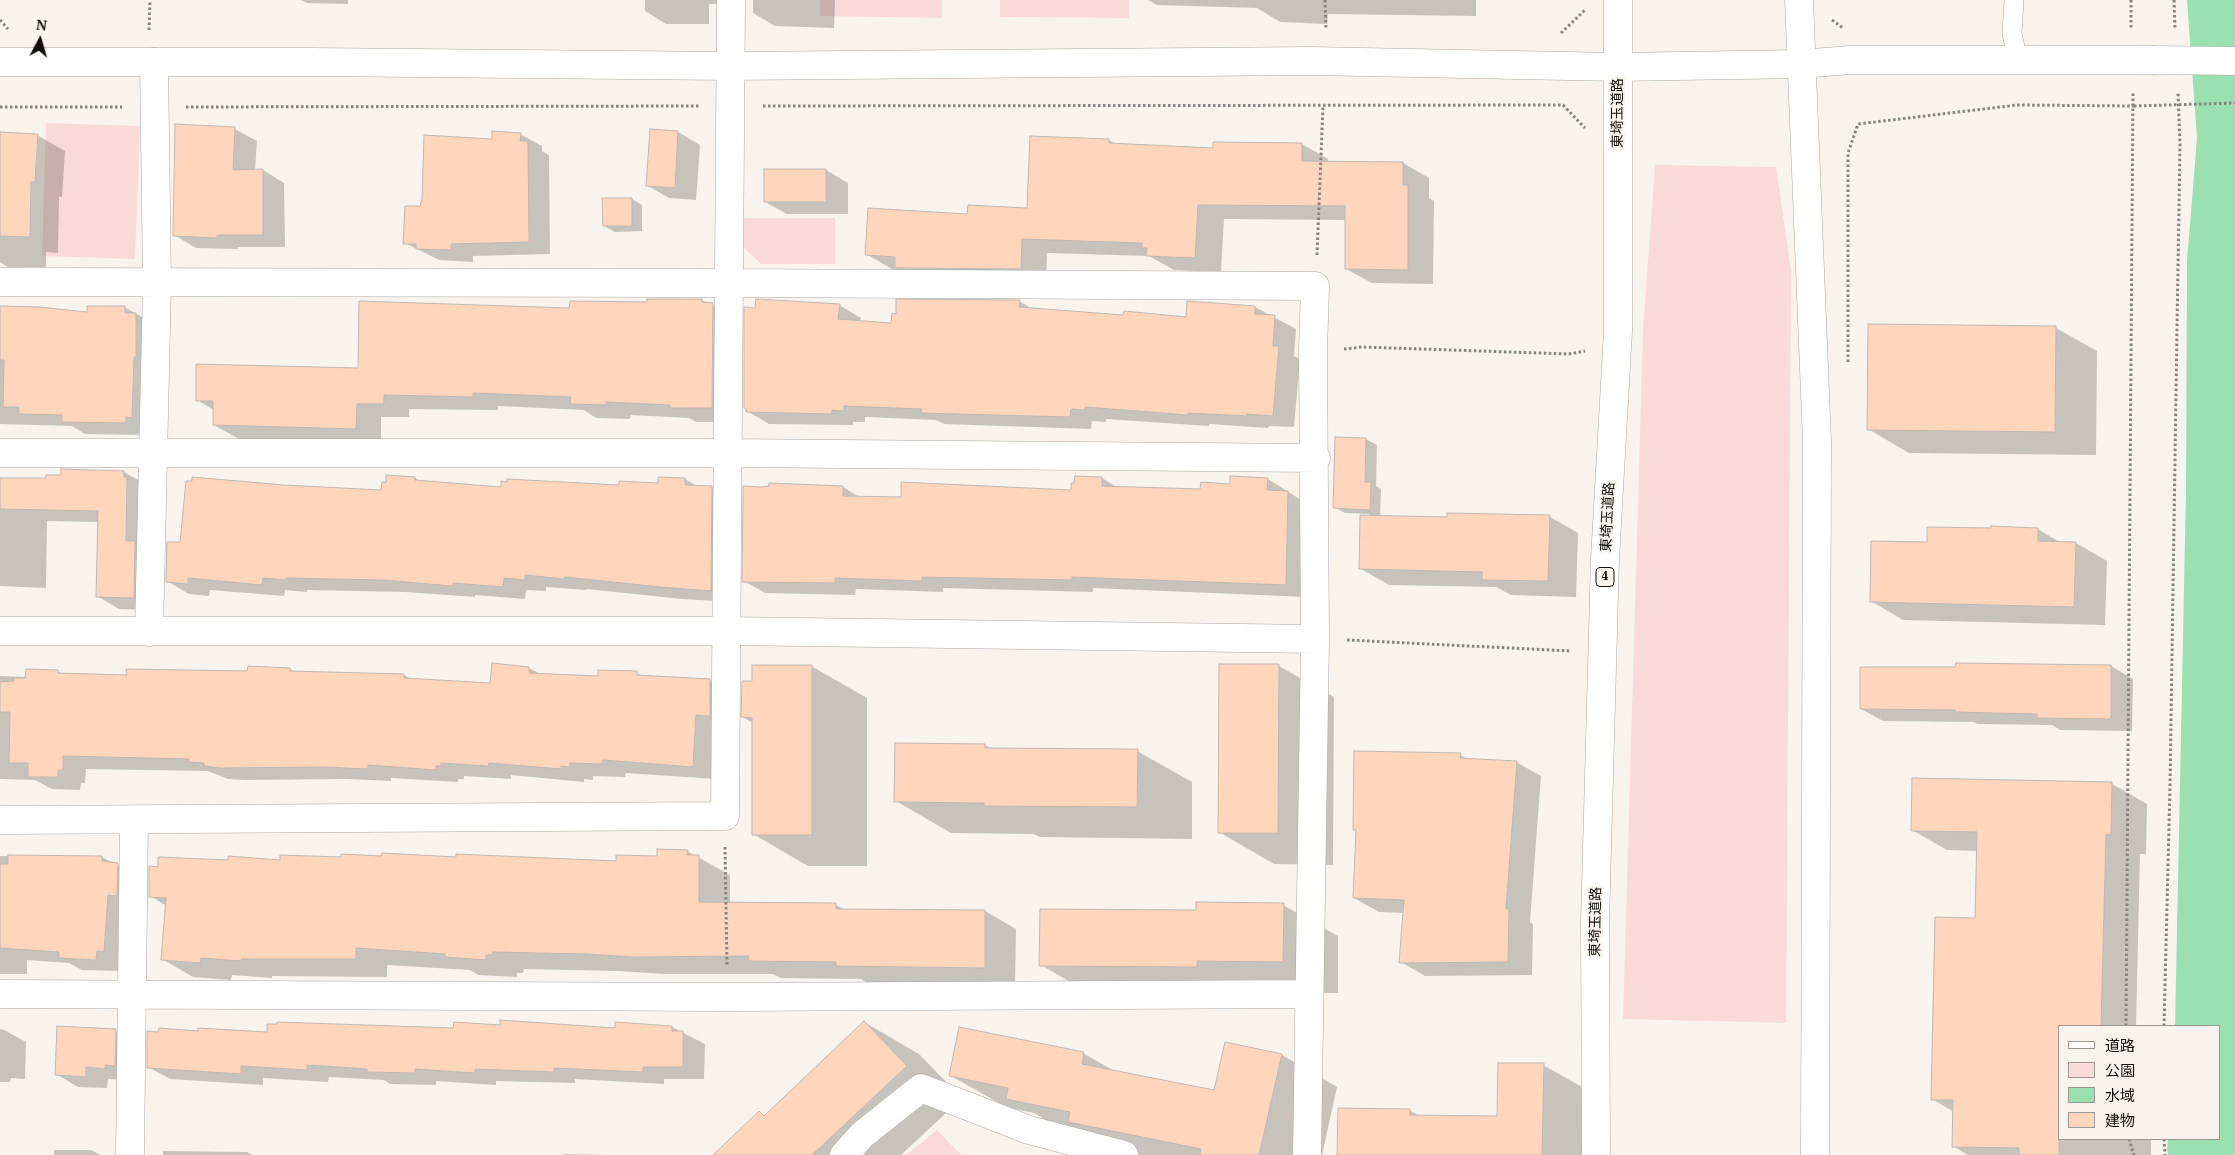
<!DOCTYPE html>
<html>
<head>
<meta charset="utf-8">
<style>
  body { margin:0 }
  #map { position:relative; width:2235px; height:1155px; overflow:hidden; background:#f8f4ed; font-family:"Noto Serif","Noto Sans JP",serif }
  canvas { display:block }
  .legend { position:absolute; left:2058px; top:1025px; width:162px; height:115px; box-sizing:border-box; background:#f8f4ed; border:1px solid #9b9893; margin:0; padding:6px 9px; list-style:none; font-size:15px; color:#100f0c }
  .legend li { display:flex; align-items:center; gap:10px; height:25px }
  .legend b { width:25px; border:1px solid #9b9893 }
  .north { position:absolute; left:15px; top:15px; width:50px; height:50px; -webkit-text-stroke:4px #f8f4ed; paint-order:stroke; rotate:6deg; font-size:14px; font-weight:700; line-height:20px; text-align:center; color:#100f0c }
  .north::after { content:''; display:block; margin:auto; width:18px; height:22px; background:#100f0c; clip-path:polygon(50% 0,100% 100%,50% 72%,0 100%) }
</style>
</head>
<body>
<div id="map">
<canvas width="2235" height="1155"></canvas>
<ul class="legend">
<li><b style="height:6px;background:#fff"></b>道路</li>
<li><b style="height:14px;background:#fadad9"></b>公園</li>
<li><b style="height:14px;background:#9be0b1"></b>水域</li>
<li><b style="height:14px;background:#ffd5bc"></b>建物</li>
</ul>
<div class="north">N</div>
</div>
<script>
const g = document.querySelector('canvas').getContext('2d');
g.lineJoin = 'round';
function fillPath(path, color) { g.fillStyle = color; g.fill(path, 'evenodd'); }
const toPath = rows => new Path2D(rows.map(r => 'M' + r).join(''));
function strokePath(path, color, width, dash) { g.strokeStyle = color; g.lineWidth = width; g.lineCap = dash ? 'butt' : 'round'; g.setLineDash(dash || []); g.stroke(path); }
function label(font, color, halo, rows, align = 'center') {
  g.font = font + ' "Noto Serif","Noto Sans JP",serif'; g.lineWidth = 4.5; g.setLineDash([]); g.textBaseline = 'middle'; g.strokeStyle = halo; g.fillStyle = color; for (const [text, x, y, turn = 0] of rows) {
    g.save(); g.translate(x, y); g.rotate((+turn || 0) * Math.PI / 180); g.textAlign = isNaN(turn) ? turn : align; if (halo) g.strokeText(text, 0, 0); g.fillText(text, 0, 0); g.restore();
  }
}
fillPath(toPath([
  [820,0,942,0,942,18,820,16],
  [1000,0,1129,0,1129,18,1000,17],
  [46,123,140,126,135,259,42,256],
  [1655,165,1776,167,1791,271,1786,1023,1623,1019,1643,329],
  [742,218,835,218,835,264,761,264,742,246],
  [937,1130,961,1155,906,1155]
]), '#fadad9');
fillPath(toPath([
  [2187,0,2235,0,2235,1155,2168,1155,2167,1149,2168,1139,2219,1139,2219,1026,2175,1026,2186,490,2187,261,2197,138]
]), '#9be0b1');
fillPath(toPath([
  [301,0,348,0,348,4,307,3],
  [645,0,719,0,719,4,709,4,709,24,666,24,645,11],
  [753,0,835,0,834,28,775,26,753,13],
  [1148,0,1476,0,1476,16,1328,14,1327,24,1280,22,1257,8,1157,5],
  [176,125,235,129,257,141,255,170,263,170,284,183,285,247,238,247,238,249,196,248,174,235],
  [651,131,678,132,700,145,696,200,669,198,648,186],
  [0,133,37,135,65,151,62,197,59,197,58,253,46,252,46,267,8,267,0,262],
  [520,134,542,146,542,151,549,155,550,254,473,256,473,262,439,260,405,243,421,207,494,140],
  [1109,140,1117,145,1214,149,1302,144,1328,159,1328,162,1403,163,1429,178,1429,198,1434,201,1433,284,1372,283,1346,269,1346,220,1224,219,1221,272,1174,270,1149,256,1047,253,1046,283,922,282,901,270,892,269,866,254,968,216,1028,209],
  [766,170,826,170,848,183,848,214,787,214,765,202],
  [632,199,642,205,642,231,615,232,604,226],
  [702,300,738,319,737,422,696,422,689,418,631,415,630,419,596,418,584,410,498,406,498,410,409,409,409,417,381,417,381,442,239,439,214,425,214,410,197,400,359,369,571,309],
  [1019,301,1034,310,1187,319,1255,307,1296,329,1294,356,1300,359,1294,427,1269,426,1268,428,1209,424,1209,426,1106,419,1106,422,1092,421,1091,429,944,424,936,420,865,417,865,422,853,422,853,425,769,424,747,411,756,309,839,305,861,318,860,322,892,324],
  [0,307,88,314,124,307,146,319,148,435,85,434,72,426,0,424],
  [2056,328,2097,351,2096,455,1909,453,1868,429],
  [1337,438,1366,439,1377,445,1376,486,1381,489,1380,517,1550,517,1578,533,1576,597,1511,595,1496,587,1389,585,1361,569,1369,514,1345,513,1334,507],
  [124,472,145,484,155,610,119,609,97,596,99,522,47,521,46,588,0,586,0,479,47,479],
  [415,478,421,482,502,488,659,485,685,479,697,486,711,487,733,499,732,602,682,599,586,589,586,590,546,587,546,591,526,590,525,599,475,595,475,597,405,592,307,590,307,592,285,590,284,596,210,590,209,596,189,594,167,581,181,544,284,486,382,491],
  [1102,478,1118,488,1201,491,1268,479,1309,505,1307,597,1093,588,1093,592,943,588,943,592,856,589,855,595,765,593,744,581,843,487,861,498,902,498,1072,491],
  [2038,529,2061,543,2076,543,2107,561,2105,625,1903,620,1871,601,1928,543],
  [811,666,867,698,867,866,808,866,753,834,753,723,743,717,753,683],
  [1279,666,1334,697,1333,865,1274,864,1219,832],
  [2111,666,2133,679,2132,731,2060,730,2052,725,1978,724,1974,722,1883,721,1861,709],
  [249,668,290,669,295,672,404,675,411,679,491,684,529,668,542,675,599,678,637,673,643,677,710,680,733,694,716,779,626,773,625,777,593,776,593,780,584,779,584,782,511,775,511,779,464,776,464,779,458,779,458,782,391,778,391,781,347,779,244,780,228,779,208,771,86,769,85,783,81,783,80,790,52,789,35,780,0,779,0,676,27,677,57,671,63,675,128,676,249,672],
  [985,745,992,749,1137,751,1192,782,1192,839,1040,837,1034,834,951,833,896,801],
  [1460,755,1469,760,1516,762,1541,776,1530,922,1533,924,1532,975,1425,976,1401,962,1404,913,1379,912,1354,898],
  [2112,784,2147,804,2146,854,2140,854,2136,1026,2059,1026,2059,1139,2151,1139,2151,1155,1968,1155,1953,1146,1954,1112,1932,1099,1976,920,1978,851,1947,850,1912,830],
  [687,851,730,875,730,903,836,905,845,910,985,911,1016,929,1015,985,869,984,861,979,781,978,773,974,665,974,618,971,524,969,523,973,517,973,517,977,478,975,470,970,387,965,387,977,272,976,272,978,232,975,231,980,193,977,162,959,167,906,150,896,229,861,457,859,617,862],
  [0,856,102,857,139,877,126,963,118,963,118,971,82,970,69,963,27,960,27,974,0,974],
  [1283,905,1338,936,1338,993,1252,992,1096,997,1041,965,1198,911],
  [864,1022,919,1054,962,1098,901,1155,715,1155,759,1112,766,1116],
  [672,1027,705,1044,704,1079,664,1079,664,1084,575,1079,575,1083,496,1081,496,1085,436,1081,436,1085,390,1084,384,1080,329,1077,328,1082,263,1078,263,1085,170,1079,148,1067,268,1033,454,1029],
  [0,1029,4,1030,26,1042,25,1079,11,1078,10,1082,0,1082],
  [116,1031,137,1043,126,1080,108,1079,107,1088,78,1087,56,1074],
  [1083,1053,1116,1072,1215,1091,1282,1055,1337,1087,1322,1155,1132,1155,1063,1130,1034,1113,1006,1107,951,1076],
  [1543,1065,1584,1088,1583,1155,1339,1155,1409,1110,1421,1117,1498,1117],
  [54,1150,91,1150,100,1155,54,1155],
  [163,1151,247,1152,252,1155,163,1155],
  [564,1154,609,1155,564,1155]
]), '#0003');
const building = toPath([
  [175,124,235,127,233,170,263,169,263,235,217,235,217,238,173,236,175,124],
  [650,129,678,131,675,188,646,186,650,129],
  [492,131,521,133,520,141,528,141,529,242,451,244,451,250,416,249,416,244,403,244,405,206,420,206,422,199,424,135,492,139,492,131],
  [0,132,38,134,35,182,31,182,30,237,0,236,0,132],
  [1030,136,1109,139,1109,143,1213,148,1213,142,1302,143,1302,161,1403,162,1403,185,1408,185,1408,270,1345,269,1345,206,1198,205,1195,258,1146,256,1147,248,1142,248,1142,243,1022,239,1021,269,895,268,895,257,865,255,868,208,967,214,968,205,1027,208,1030,136],
  [764,169,826,169,826,202,764,202,764,169],
  [602,198,632,198,632,226,603,226,602,198],
  [647,299,702,299,702,302,713,303,712,408,670,408,670,405,606,402,606,405,570,404,571,397,473,393,473,397,384,395,384,404,357,404,356,429,213,425,213,401,196,401,196,364,358,368,359,301,569,308,570,301,647,302,647,299],
  [756,299,840,304,838,319,891,323,892,313,896,314,896,299,1020,300,1019,307,1123,315,1124,311,1186,317,1187,301,1255,306,1255,314,1275,315,1273,346,1279,346,1273,416,1247,414,1247,416,1188,413,1188,415,1085,407,1085,410,1071,409,1070,417,921,413,922,409,844,406,844,411,832,410,832,414,746,412,746,409,744,408,744,307,755,308,756,299],
  [0,306,39,307,87,312,87,306,125,306,125,313,136,313,136,357,134,357,132,418,126,417,126,423,62,422,62,415,19,414,19,407,3,407,4,360,0,360,0,306],
  [1868,324,2056,326,2055,432,1867,430,1868,324],
  [1335,437,1366,438,1365,482,1371,482,1370,510,1333,508,1335,437],
  [61,469,124,471,124,477,127,477,126,541,135,541,134,598,96,597,98,511,0,509,0,478,46,478,46,475,61,475,61,469],
  [386,475,415,477,415,480,501,487,501,481,507,482,507,479,619,485,619,481,658,483,658,477,685,478,685,485,712,486,711,591,660,587,565,577,564,579,525,575,525,580,504,578,503,587,453,583,453,586,382,580,286,578,285,580,263,578,262,585,188,578,188,584,166,582,167,542,180,542,186,481,192,481,192,477,284,485,381,490,382,482,386,482,386,475],
  [1075,476,1102,477,1102,486,1200,489,1201,482,1230,484,1230,476,1268,478,1267,490,1288,491,1286,585,1072,577,1072,580,922,577,922,581,835,578,835,583,742,582,743,486,762,487,769,486,769,483,843,486,843,496,901,497,901,482,1071,490,1071,483,1074,483,1075,476],
  [1447,513,1550,515,1548,581,1482,580,1482,572,1359,569,1360,515,1447,517,1447,513],
  [1991,526,2038,528,2038,541,2076,542,2074,607,1870,602,1871,541,1927,542,1927,527,1991,528,1991,526],
  [492,663,529,667,529,673,598,676,598,670,637,671,637,675,710,679,710,716,696,715,693,767,603,760,602,764,570,763,570,767,561,766,561,769,489,763,488,766,441,763,441,766,436,766,436,770,368,765,368,769,323,767,220,768,204,766,204,763,189,762,189,759,63,756,63,770,58,770,58,777,28,777,28,763,9,763,10,712,0,712,0,682,14,681,14,678,25,678,26,669,58,670,58,673,127,675,126,669,247,671,248,666,290,668,290,671,404,674,404,678,490,683,492,663],
  [1956,663,2111,665,2111,719,2037,718,2037,714,1955,712,1955,710,1860,709,1860,667,1955,667,1956,663],
  [1219,664,1279,664,1278,833,1218,833,1219,664],
  [752,665,812,665,812,835,752,835,752,718,741,717,742,681,752,681,752,665],
  [895,743,985,744,985,748,1138,749,1137,807,984,806,984,803,894,802,895,743],
  [1354,751,1461,753,1460,758,1517,761,1506,909,1509,909,1508,962,1399,963,1404,900,1353,898,1356,830,1353,830,1354,751],
  [1912,778,2112,782,2111,835,2106,834,2101,1026,2059,1026,2059,1155,2019,1155,2019,1148,1952,1147,1953,1100,1931,1100,1935,917,1975,918,1977,832,1911,831,1912,778],
  [657,849,688,850,687,855,699,855,699,902,836,903,836,909,985,910,985,968,836,966,836,962,748,961,749,956,633,957,586,954,493,952,492,955,486,955,486,960,445,957,445,954,356,948,356,959,241,959,241,961,201,958,200,963,161,960,166,898,149,897,149,866,158,867,158,857,228,860,228,856,280,860,280,855,341,857,341,854,381,856,382,853,456,857,456,854,616,861,616,855,657,856,657,849],
  [8,855,102,856,102,861,118,863,117,896,108,895,104,952,97,951,96,960,59,958,59,952,0,948,0,864,8,864,8,855],
  [1196,902,1284,903,1283,962,1197,961,1197,967,1039,966,1040,909,1196,910,1196,902],
  [500,1020,615,1028,615,1022,672,1026,672,1031,683,1031,683,1067,643,1067,643,1072,554,1068,554,1072,475,1069,475,1073,415,1069,415,1073,367,1072,367,1069,307,1065,307,1070,241,1066,241,1074,147,1068,147,1031,158,1032,159,1028,198,1031,198,1028,267,1032,267,1024,277,1024,277,1022,453,1028,454,1022,500,1025,500,1020],
  [864,1021,907,1066,812,1155,713,1155,759,1111,764,1116,864,1021],
  [57,1026,116,1029,115,1066,105,1065,105,1069,86,1067,86,1077,55,1075,57,1026],
  [959,1027,1084,1052,1082,1064,1214,1090,1225,1042,1282,1054,1259,1155,1200,1155,1201,1149,1068,1122,1070,1112,1006,1099,1008,1088,949,1076,959,1027],
  [1498,1063,1544,1063,1542,1155,1337,1155,1338,1108,1410,1109,1410,1115,1497,1116,1498,1063]
]);
fillPath(building, '#ffd5bc');
strokePath(building, '#bfb7b3', 1);
const lane = toPath([
  [2014,0,2012,34,2018,60]
]);
const street = toPath([
  [0,282,729,283,1315,286,1313,351,1315,639,1307,1155],
  [0,453,727,453,1316,458],
  [0,631,727,631,1315,639],
  [149,632,157,284,154,62],
  [0,820,725,816,731,0],
  [0,994,728,997,1309,994],
  [130,1155,134,820],
  [844,1155,862,1135,921,1088,1029,1130,1124,1155]
]);
const secondary = toPath([
  [0,62,312,62,729,66,1311,61,1618,67,1801,64,1850,60,2152,60]
]);
const highway = toPath([
  [1799,0,1817,442,1815,1155],
  [1596,1155,1595,921,1605,559,1618,331,1618,0]
]);
strokePath(lane, '#aaa69f', 20);
strokePath(street, '#aaa69f', 29);
strokePath(secondary, '#aaa69f', 29);
strokePath(highway, '#aaa69f', 29);
strokePath(toPath([
  [1325,0,1326,30],
  [2131,0,2131,29],
  [2174,0,2175,29],
  [0,20,8,29],
  [1832,20,1843,28],
  [149,30,150,0],
  [1561,33,1585,10],
  [763,106,1563,105,1585,128],
  [0,107,122,107],
  [186,107,699,106],
  [1317,255,1323,106],
  [1344,349,1362,347,1569,354,1585,351],
  [1848,362,1848,153,1858,124,2017,105,2134,106],
  [1347,640,1571,651],
  [725,847,727,966],
  [2126,1026,2133,91],
  [2164,1026,2170,786,2177,328,2180,145,2178,93],
  [2129,1139,2134,1155],
  [2164,1139,2165,1155]
]), '#86847f', 3, [2.5, 2.5]);
strokePath(lane, '#fff', 19);
strokePath(street, '#fff', 28);
strokePath(secondary, '#fff', 28);
strokePath(highway, '#fff', 28);
const secondaryBridge = toPath([
  [2152,60,2235,61]
]);
strokePath(secondaryBridge, '#aaa69f', 29, []);
strokePath(toPath([
  [2134,106,2235,103]
]), '#86847f', 3, [2.5, 2.5]);
strokePath(secondaryBridge, '#fff', 28);
for (const [x, y, w] of [
  [1605,577,18]
]) { const box = new Path2D(); box.roundRect(x - w / 2, y - 9.5, w, 19, 4); g.fillStyle = '#f8f4ed'; g.fill(box); strokePath(box, '#100f0c', 1); }
label('bold 12px', '#100f0c', null, [
  ["4",1605,577]
]);
label('14px', '#100f0c', '#f8f4ed', [
  ["東埼玉道路",1618,113,-90],
  ["東埼玉道路",1608,517,-87],
  ["東埼玉道路",1596,922,-89]
]);
</script>
</body>
</html>
